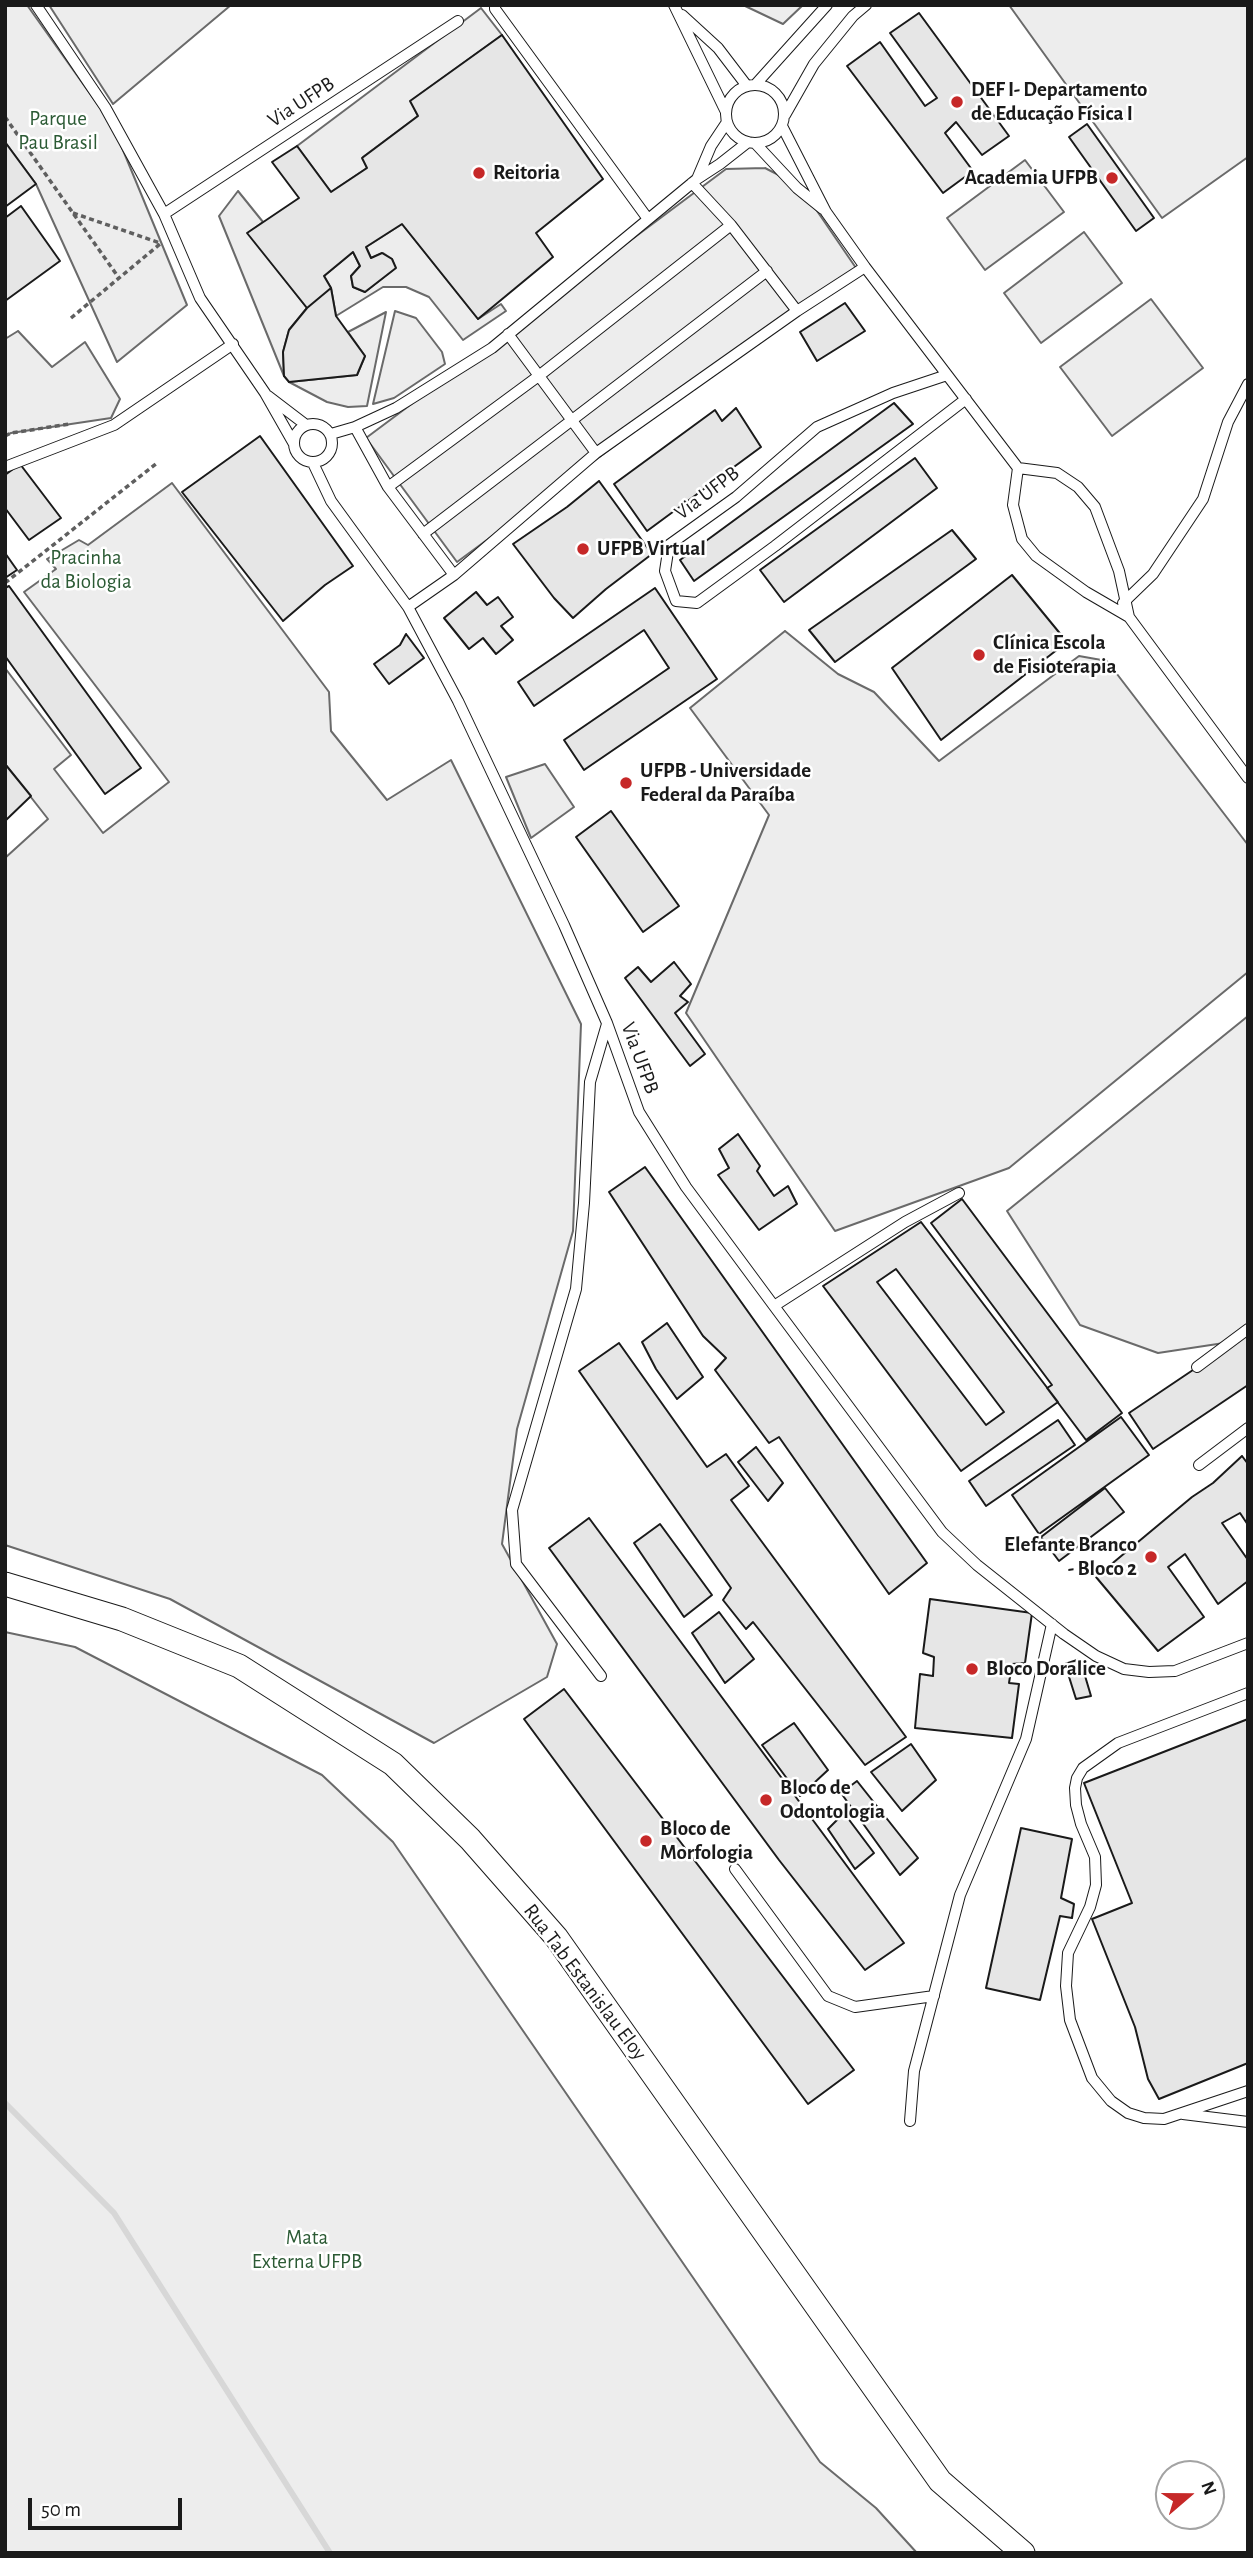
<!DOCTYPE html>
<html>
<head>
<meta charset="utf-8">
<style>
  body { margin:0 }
  #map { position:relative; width:1253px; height:2558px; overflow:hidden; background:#fff; font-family:"Alegreya Sans",sans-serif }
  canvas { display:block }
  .frame { position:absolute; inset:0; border:7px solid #1a1a1a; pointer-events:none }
  .north { position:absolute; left:1155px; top:2460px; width:70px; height:70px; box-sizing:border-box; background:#fff; border:2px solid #a3a3a3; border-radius:50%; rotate:70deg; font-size:19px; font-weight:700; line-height:28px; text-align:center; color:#1a1a1a }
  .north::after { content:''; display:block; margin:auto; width:24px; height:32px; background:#c62828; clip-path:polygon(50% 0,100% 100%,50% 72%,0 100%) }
  .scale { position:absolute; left:28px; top:2498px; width:154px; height:32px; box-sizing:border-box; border:4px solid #1a1a1a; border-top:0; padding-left:9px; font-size:21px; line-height:24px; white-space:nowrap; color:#1a1a1a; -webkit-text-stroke:5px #fff; paint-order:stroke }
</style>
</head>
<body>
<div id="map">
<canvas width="1253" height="2558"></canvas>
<div class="frame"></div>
<div class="north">N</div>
<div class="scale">50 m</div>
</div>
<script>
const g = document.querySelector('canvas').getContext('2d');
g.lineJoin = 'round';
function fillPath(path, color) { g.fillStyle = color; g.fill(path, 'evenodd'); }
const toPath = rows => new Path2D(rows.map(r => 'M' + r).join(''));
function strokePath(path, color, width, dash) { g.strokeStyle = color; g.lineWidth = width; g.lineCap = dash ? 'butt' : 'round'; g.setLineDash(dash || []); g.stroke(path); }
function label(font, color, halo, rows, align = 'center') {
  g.font = font + ' "Alegreya Sans",sans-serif'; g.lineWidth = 5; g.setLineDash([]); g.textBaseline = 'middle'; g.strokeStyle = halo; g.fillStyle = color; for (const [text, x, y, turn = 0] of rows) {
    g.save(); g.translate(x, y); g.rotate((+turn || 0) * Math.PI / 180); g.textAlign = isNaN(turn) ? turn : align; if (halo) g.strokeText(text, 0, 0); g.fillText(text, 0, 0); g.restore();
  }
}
const built = toPath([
  [5,5,27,5,113,126,187,305,117,362,36,184,5,142,5,5],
  [49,5,231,5,113,104,49,5],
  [743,5,803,5,783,24,743,5],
  [1009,5,1248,5,1248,157,1162,218,1009,5],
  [481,8,502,35,411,101,418,116,363,157,367,168,331,192,297,146,481,8],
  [1025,160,1064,212,985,270,947,218,1025,160],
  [765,168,800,186,856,268,457,562,366,438,726,169,765,168],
  [238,191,263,222,248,233,307,308,289,330,283,352,284,376,219,216,238,191],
  [402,224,478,319,501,304,506,311,463,340,429,297,406,287,383,287,336,316,331,288,324,276,353,252,360,266,351,276,353,287,365,292,395,268,392,259,383,253,371,258,366,247,402,224],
  [1084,232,1122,283,1041,343,1004,293,1084,232],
  [1151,299,1203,368,1112,436,1060,367,1151,299],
  [395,311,416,318,442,352,445,364,394,398,373,404,395,311],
  [386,312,367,406,348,407,327,402,289,382,357,375,365,356,348,332,386,312],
  [18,331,52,367,85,342,120,399,111,418,11,433,5,436,5,339,18,331],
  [172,483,329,692,331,731,387,800,451,760,581,1024,573,1231,517,1429,502,1544,557,1644,547,1677,434,1743,170,1599,5,1545,5,858,48,819,5,764,5,668,71,755,54,769,103,833,169,782,24,592,56,569,47,559,79,540,88,545,172,483],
  [785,631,838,674,874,692,939,761,1079,656,1107,661,1248,845,1248,972,1009,1168,835,1231,686,1013,769,815,690,708,785,631],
  [545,764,574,807,531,838,506,777,545,764],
  [1248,1016,1248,1325,1224,1343,1158,1353,1080,1325,1007,1211,1248,1016],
  [5,1632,75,1647,322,1775,393,1842,820,2462,876,2508,917,2553,5,2553,5,1632]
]);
fillPath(built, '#ededed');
strokePath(built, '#6a6a6a', 2);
strokePath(toPath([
  [5,2103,114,2213,330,2553]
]), '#d7d7d7', 6);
const building = toPath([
  [919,13,1009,136,982,155,956,122,945,133,973,171,943,193,847,66,880,42,925,106,937,98,890,33,919,13],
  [502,35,603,179,536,233,553,257,478,319,402,224,366,247,371,258,382,253,392,259,396,268,365,292,353,287,351,276,360,266,353,252,324,276,331,288,307,308,247,233,299,198,272,162,297,146,331,192,367,168,362,158,418,116,410,101,502,35],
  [1087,124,1154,218,1136,231,1069,137,1087,124],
  [5,142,36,184,5,207,5,142],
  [21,206,60,261,5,301,5,218,21,206],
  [331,288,336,316,365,356,357,375,289,382,284,376,283,352,289,330,307,308,331,288],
  [845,303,865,331,817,361,800,332,845,303],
  [894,403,913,424,694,581,680,560,894,403],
  [736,408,761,447,647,531,614,484,715,410,722,421,736,408],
  [260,436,353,566,325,585,283,621,182,492,260,436],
  [915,458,937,488,784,602,760,570,915,458],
  [20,464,61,518,29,540,5,508,5,475,20,464],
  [599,481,652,554,606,589,573,618,554,598,513,544,567,507,599,481],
  [952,530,976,559,835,662,809,630,952,530],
  [5,553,17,570,5,578,5,553],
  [1012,575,1067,642,941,740,892,668,1012,575],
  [9,586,141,768,105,794,5,656,5,588,9,586],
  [655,588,717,679,584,770,564,740,669,668,644,630,534,706,518,682,655,588],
  [476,592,487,605,498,597,513,617,501,626,513,640,496,654,483,638,469,649,444,618,476,592],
  [406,634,424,658,389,684,374,664,400,645,406,634],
  [5,764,31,796,5,821,5,764],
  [611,811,679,906,643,932,576,837,611,811],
  [674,962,691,984,680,996,688,1002,675,1013,705,1054,690,1066,625,978,638,967,651,982,674,962],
  [738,1134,760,1166,757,1171,774,1196,788,1186,797,1204,759,1230,718,1175,729,1168,719,1149,738,1134],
  [645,1167,927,1563,889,1594,779,1437,769,1443,715,1370,726,1358,703,1336,609,1192,645,1167],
  [962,1199,1122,1413,1086,1440,1047,1388,1052,1385,931,1223,962,1199],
  [921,1222,1058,1402,961,1471,823,1286,921,1222],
  [896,1269,1004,1412,986,1425,877,1282,896,1269],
  [667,1323,703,1377,677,1399,656,1369,642,1342,667,1323],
  [1248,1333,1248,1385,1153,1449,1129,1413,1248,1333],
  [619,1343,707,1467,726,1454,749,1486,731,1500,906,1737,865,1765,753,1622,746,1629,723,1600,731,1588,579,1371,619,1343],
  [1121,1417,1149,1455,1039,1534,1012,1495,1121,1417],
  [1058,1420,1075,1445,986,1506,969,1481,1058,1420],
  [756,1447,783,1483,768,1501,738,1462,756,1447],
  [1242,1456,1248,1464,1248,1525,1240,1513,1222,1523,1248,1560,1248,1581,1218,1604,1185,1554,1168,1567,1204,1617,1158,1651,1096,1577,1192,1497,1213,1483,1242,1456],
  [1105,1488,1124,1512,1059,1561,1041,1537,1105,1488],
  [589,1518,904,1943,865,1970,779,1860,549,1548,589,1518],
  [660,1524,712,1595,684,1617,634,1543,660,1524],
  [930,1599,1032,1613,1025,1663,1012,1664,1009,1683,1019,1684,1012,1738,915,1728,920,1674,933,1676,934,1657,923,1653,930,1599],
  [719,1612,754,1659,725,1683,692,1633,719,1612],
  [1080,1659,1091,1696,1076,1699,1065,1664,1080,1659],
  [564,1689,854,2070,808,2104,524,1719,564,1689],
  [1248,1719,1248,2063,1159,2099,1148,2079,1135,2027,1092,1919,1132,1903,1084,1783,1248,1719],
  [794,1723,828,1770,800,1796,762,1745,794,1723],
  [911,1744,936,1780,902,1811,871,1772,911,1744],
  [857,1781,918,1858,900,1875,841,1793,857,1781],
  [844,1813,874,1853,855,1869,828,1829,844,1813],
  [1021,1828,1072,1839,1061,1898,1074,1904,1072,1918,1060,1916,1040,2000,986,1988,1021,1828]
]);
fillPath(building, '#e6e6e6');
strokePath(building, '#1a1a1a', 2);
const service = toPath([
  [36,5,105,107,164,214,200,298,265,393,294,444],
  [495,5,495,9,648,219],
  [674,5,726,112],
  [682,15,718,48,747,86],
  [755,85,827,5],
  '726 114a29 29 0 1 1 58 0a29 29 0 1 1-58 0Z',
  [785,115,814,64,853,16,866,5],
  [782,126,826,212,865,267,1018,468,1057,473,1078,487,1095,507,1119,571,1129,617],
  [755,143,797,188,823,209],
  [697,179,711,146,727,122],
  [692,183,731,225,797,311],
  [164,214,458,21],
  [508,334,596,453],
  [947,375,893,393,817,427,736,497,669,545,665,571,676,601,697,603,775,546,966,399],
  [268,396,306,425],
  '294 443a19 19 0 1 1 38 0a19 19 0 1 1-38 0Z',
  [355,427,388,487,454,575],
  [331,434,355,427,396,408,492,348,697,179,720,164,748,142],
  [313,463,331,501,408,607,458,701,564,925,607,1023,639,1112,686,1187,774,1306,905,1222,959,1193],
  [5,467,114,425,233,344],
  [1018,468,1013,505,1022,539,1036,556,1086,592,1129,617,1248,778],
  [388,487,540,375,731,225],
  [423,534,767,271],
  [1123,603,1153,574,1203,499,1228,422,1248,384],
  [408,607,454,575,596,453,797,311,865,267],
  [774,1306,942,1532,977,1565,1064,1634,1096,1656,1124,1669,1149,1672,1175,1671,1248,1643],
  [1197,1367,1248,1329],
  [1199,1465,1248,1428],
  [601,1676,516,1564,512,1510,576,1289,584,1203,590,1082,607,1024],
  [1248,1693,1118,1743,1083,1768,1077,1778,1075,1788,1076,1805,1081,1824,1095,1857,1096,1885,1090,1907,1068,1953,1066,1986,1070,2020,1092,2078,1111,2101,1128,2113,1144,2118,1164,2119,1248,2091],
  [735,1869,828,1996,855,2007,934,1996],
  [1183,2114,1248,2122],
  [910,2121,914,2071,960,1895,1026,1739,1052,1624]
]);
const tertiary = toPath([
  [5,1584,122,1619,239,1666,393,1764,470,1839,556,1937,940,2481,1023,2553]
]);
strokePath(service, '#1a1a1a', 12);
strokePath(tertiary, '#1a1a1a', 25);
strokePath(toPath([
  [5,117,119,278],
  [73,213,160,243],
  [71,318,160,244],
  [5,436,11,433,70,424],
  [5,583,157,463]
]), '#5f5f5f', 3.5, [5, 3.5]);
strokePath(service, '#fff', 10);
strokePath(tertiary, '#fff', 23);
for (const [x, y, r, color] of [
  [957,102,7,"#c62828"],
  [479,173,7,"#c62828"],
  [1112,178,7,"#c62828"],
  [583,549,7,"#c62828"],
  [979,655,7,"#c62828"],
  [626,783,7,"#c62828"],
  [1151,1557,7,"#c62828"],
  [972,1669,7,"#c62828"],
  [766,1800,7,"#c62828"],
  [646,1841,7,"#c62828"]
]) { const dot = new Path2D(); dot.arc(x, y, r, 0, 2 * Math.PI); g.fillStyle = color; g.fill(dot); strokePath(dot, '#fff', 2.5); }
label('bold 21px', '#1a1a1a', '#fff', [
  ["DEF I- Departamento",971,90],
  ["de Educação Física I",971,114],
  ["Reitoria",493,173],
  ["Academia UFPB",1098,178,"right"],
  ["UFPB Virtual",597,549],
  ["Clínica Escola",993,643],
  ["de Fisioterapia",993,667],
  ["UFPB - Universidade",640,771],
  ["Federal da Paraíba",640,795],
  ["Elefante Branco",1137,1545,"right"],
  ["- Bloco 2",1137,1569,"right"],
  ["Bloco Doralice",986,1669],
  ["Bloco de",780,1788],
  ["Odontologia",780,1812],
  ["Bloco de",660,1829],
  ["Morfologia",660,1853]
], 'left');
label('21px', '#1a1a1a', '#fff', [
  ["Via UFPB",301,102,-33],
  ["Via UFPB",707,493,-37],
  ["Via UFPB",640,1058,70],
  ["Rua Tab Estanislau Eloy",585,1982,53]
]);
label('21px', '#2b5a34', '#fff', [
  ["Parque",58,119],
  ["Pau Brasil",58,143],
  ["Pracinha",86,558],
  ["da Biologia",86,582],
  ["Mata",307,2238],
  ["Externa UFPB",307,2262]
]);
</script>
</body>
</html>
